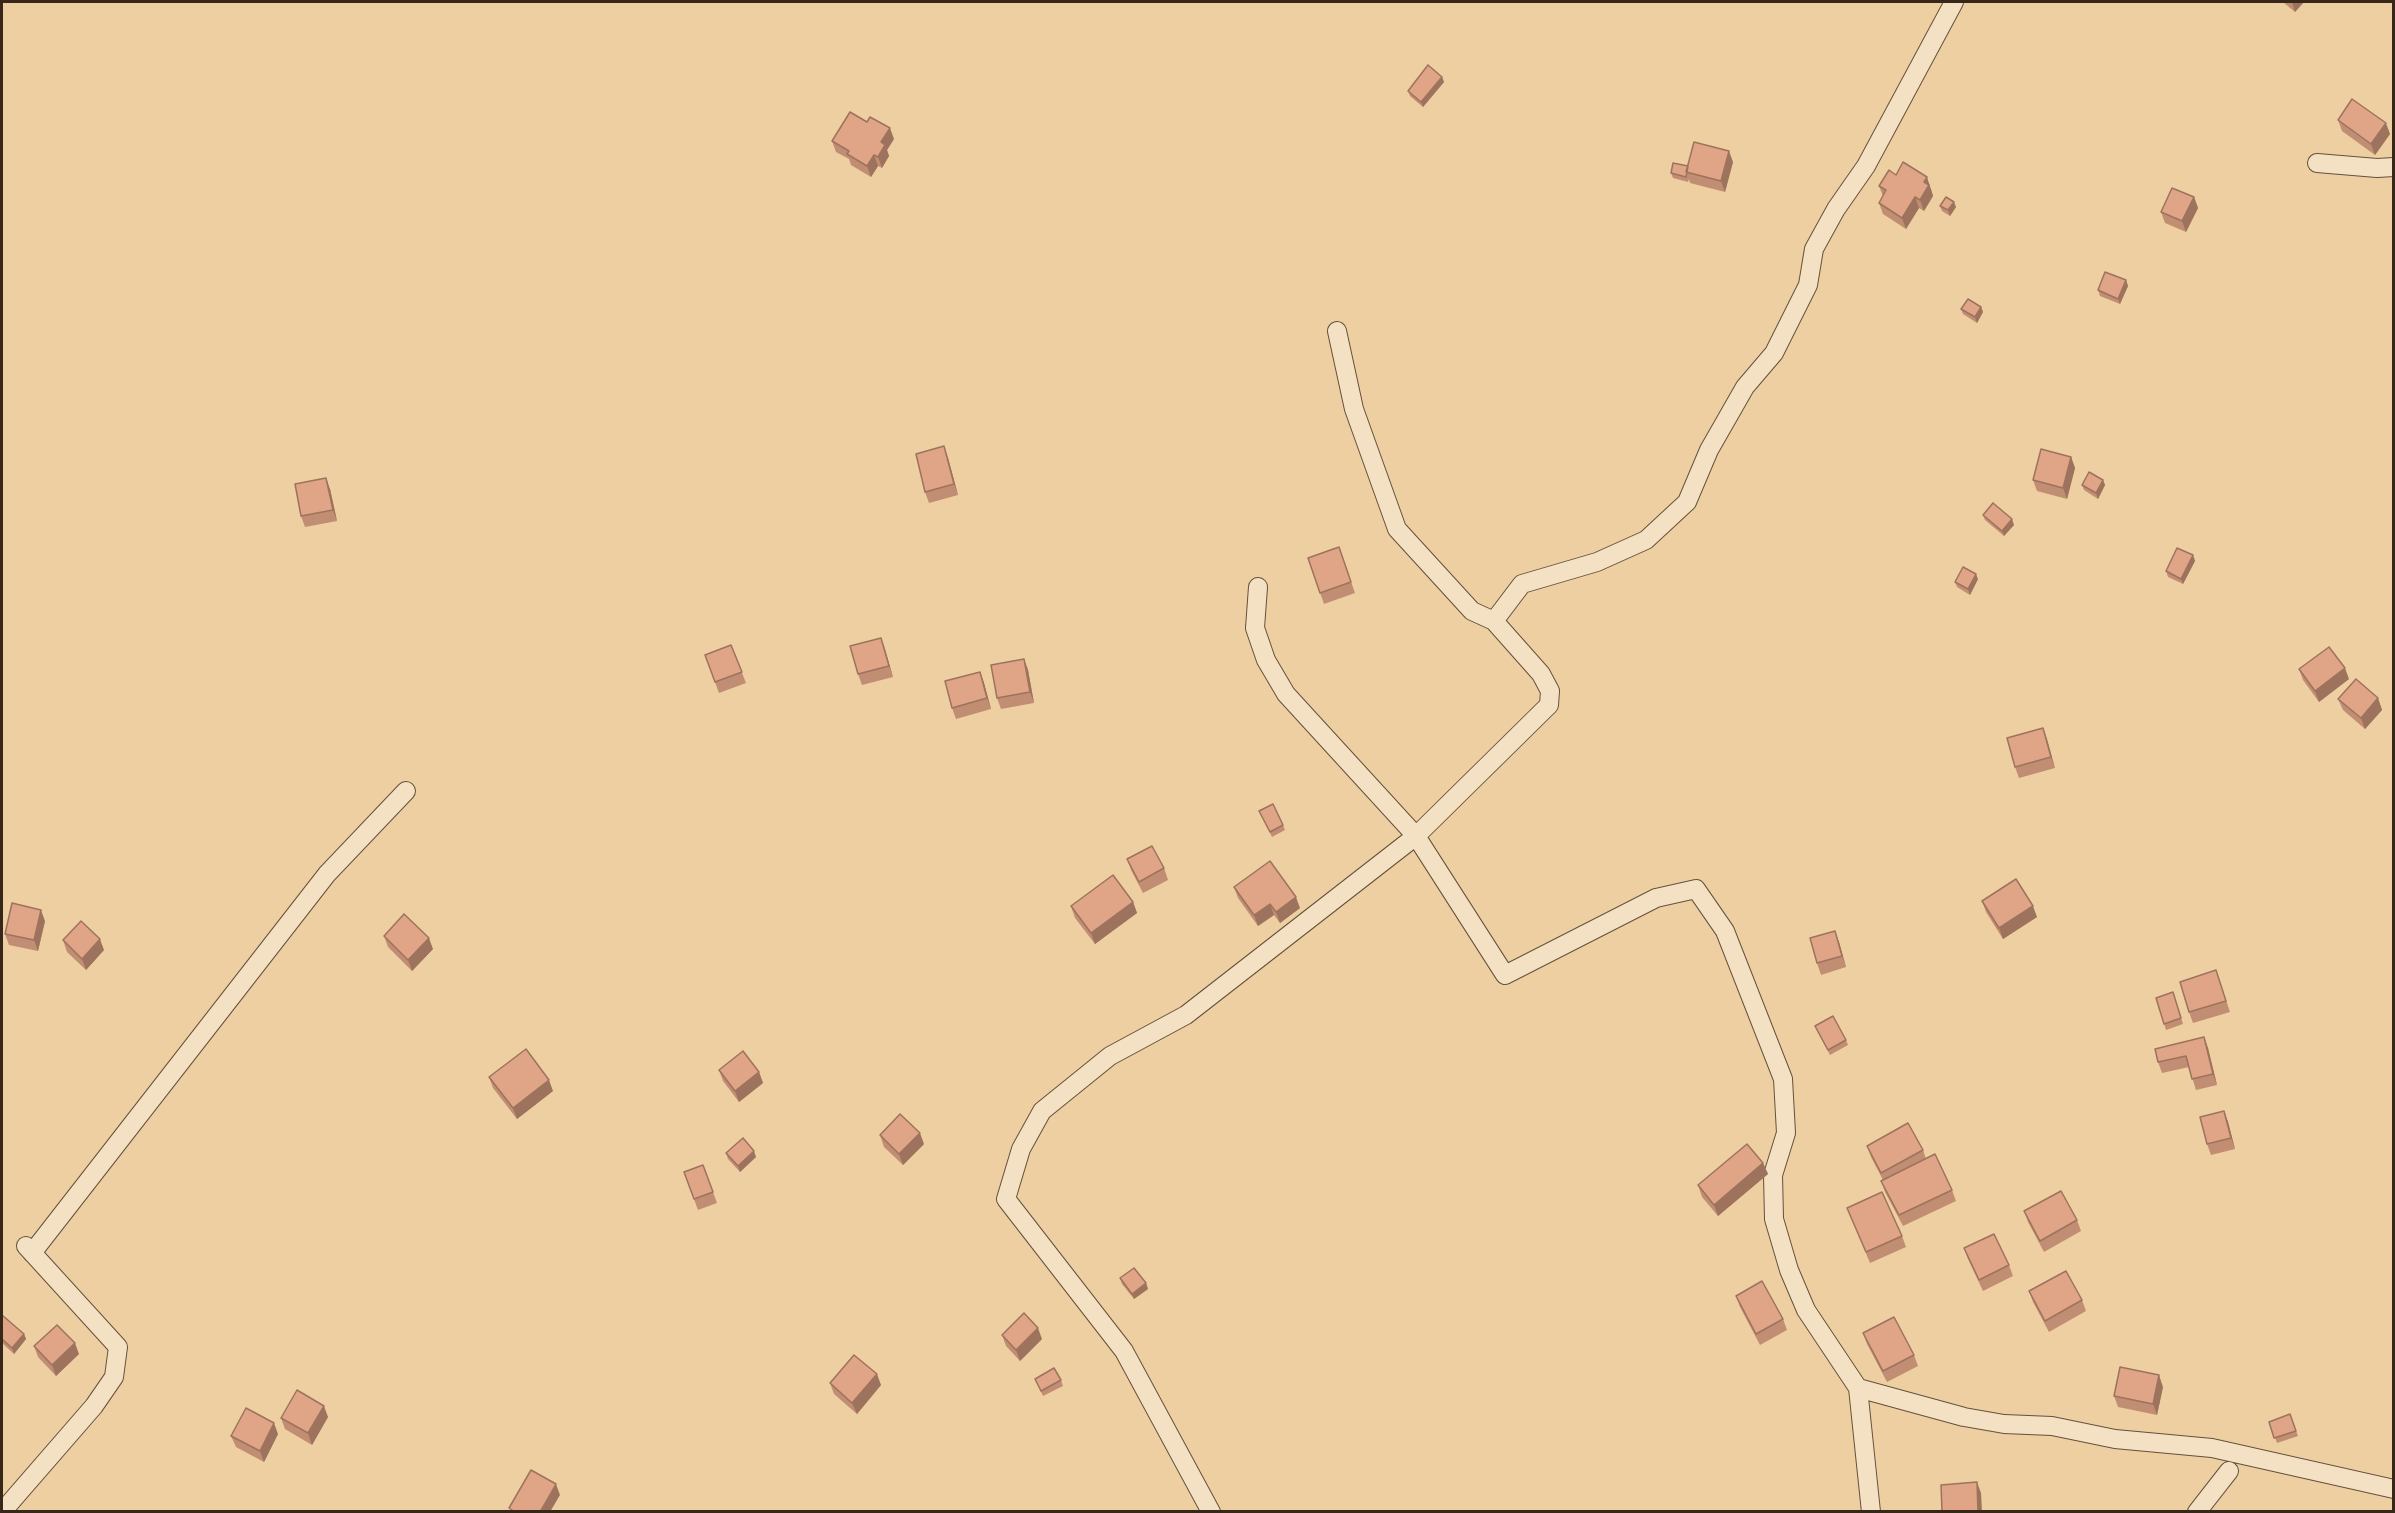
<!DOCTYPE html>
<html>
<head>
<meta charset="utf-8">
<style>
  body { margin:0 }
  #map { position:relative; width:2395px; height:1513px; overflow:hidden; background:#eecfa2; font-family:"IM FELL French Canon",serif }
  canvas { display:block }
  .frame { position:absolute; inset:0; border:3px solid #362719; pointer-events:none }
</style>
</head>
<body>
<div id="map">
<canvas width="2395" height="1513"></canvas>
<div class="frame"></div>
</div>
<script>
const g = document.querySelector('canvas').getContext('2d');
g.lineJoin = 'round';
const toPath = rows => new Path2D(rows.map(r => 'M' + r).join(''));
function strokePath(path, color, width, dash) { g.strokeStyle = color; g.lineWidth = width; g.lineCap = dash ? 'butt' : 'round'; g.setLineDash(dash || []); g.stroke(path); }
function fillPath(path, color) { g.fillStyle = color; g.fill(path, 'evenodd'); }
const street = toPath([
  [2317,163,2377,168,2394,167],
  [1337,331,1354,409,1397,529,1472,611,1494,621,1522,584,1597,562,1646,540,1687,502,1709,450,1745,387,1774,353,1808,285,1814,249,1836,209,1866,166,1954,2],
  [1494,621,1541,674,1550,691,1549,705,1416,836,1505,975,1656,898,1696,889,1725,931,1783,1079,1786,1133,1773,1175,1774,1219,1789,1270,1806,1310,1858,1388,1871,1512],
  [32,1253,327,874,406,791],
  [1858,1388,1964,1417,2004,1424,2052,1426,2115,1439,2212,1448,2394,1489],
  [2,1512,94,1406,114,1377,118,1347,26,1246],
  [1211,1512,1124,1351,1006,1199,1021,1149,1042,1111,1110,1056,1186,1015,1416,836,1286,694,1266,660,1255,628,1258,587],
  [2197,1512,2229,1471]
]);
strokePath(street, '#64513b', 20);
strokePath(street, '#f4e0c3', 18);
fillPath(toPath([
  [2283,2,2304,2,2295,12],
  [1442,77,1444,82,1423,107,1410,96,1408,91],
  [2338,120,2390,134,2375,155,2342,131],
  [894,139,887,150,889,156,882,168,878,166,871,177,851,165,849,159,836,152,832,141],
  [1733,162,1725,192,1690,183,1689,179,1688,182,1673,178,1671,173,1688,166],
  [1896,175,1931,188,1931,189,1933,196,1924,211,1919,208,1906,229,1883,214,1879,203,1883,196,1879,186],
  [2194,197,2198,208,2186,232,2165,223,2161,212],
  [1940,206,1956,207,1950,216,1942,211],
  [2126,280,2128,286,2120,304,2100,296,2098,290],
  [1981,307,1983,312,1977,323,1963,314,1961,309],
  [2071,457,2075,468,2067,499,2037,491,2033,480],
  [948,458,958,495,929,503,925,492],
  [2103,480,2105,485,2098,499,2084,490,2082,485],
  [330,489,337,521,305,527,301,516],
  [1983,515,2014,525,2004,536,1985,520],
  [1339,547,1355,593,1324,604,1308,558],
  [2193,555,2195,561,2183,584,2168,577,2166,571],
  [1978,579,1970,595,1957,587,1955,582],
  [881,638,893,677,862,685,858,674],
  [731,645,746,683,719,693,705,655],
  [1024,659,1028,670,1034,703,1001,709,997,698],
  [2299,669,2349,679,2319,702,2303,680],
  [980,672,984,683,991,709,956,719,952,708],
  [2378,698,2382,710,2365,729,2343,710,2338,699],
  [2043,728,2055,768,2019,778,2015,767],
  [1259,811,1283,825,1285,830,1272,837],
  [1127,859,1164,868,1168,880,1143,893,1131,870],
  [1234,887,1300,908,1280,923,1274,915,1258,926,1238,898],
  [1982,901,2037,917,2003,939,1986,912],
  [1133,902,1137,913,1095,944,1075,918,1071,906],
  [45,921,38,951,9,945,5,934],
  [384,936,433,949,412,971,388,947],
  [63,940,104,950,86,970,67,952],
  [1839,942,1846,967,1821,975,1817,963],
  [2216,970,2230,1012,2193,1023,2189,1012],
  [2173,992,2183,1024,2166,1030,2156,998],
  [1815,1026,1846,1040,1848,1045,1830,1055,1817,1031],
  [2204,1037,2208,1048,2217,1085,2196,1090,2189,1067,2162,1073,2158,1062],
  [719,1070,759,1072,763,1083,739,1102,723,1081],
  [489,1077,553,1091,517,1119,493,1088],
  [2224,1111,2228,1122,2235,1149,2211,1155,2207,1144],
  [880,1135,924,1144,903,1165,884,1147],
  [1867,1146,1923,1150,1926,1159,1952,1190,1956,1201,1903,1226,1885,1192,1881,1181,1883,1180,1871,1157],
  [726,1153,756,1157,740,1172,728,1159],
  [1763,1163,1768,1174,1718,1216,1702,1197,1698,1185],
  [703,1165,717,1203,698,1210,684,1172],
  [1847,1208,1902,1236,1906,1247,1870,1263],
  [2024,1211,2077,1220,2081,1231,2044,1252,2028,1222],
  [1964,1248,2009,1265,2013,1276,1983,1291,1968,1259],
  [1120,1278,1146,1283,1148,1289,1134,1299,1122,1284],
  [2029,1291,2082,1300,2086,1311,2049,1332,2033,1302],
  [1736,1296,1783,1319,1787,1330,1760,1345,1740,1307],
  [2,1315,24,1334,26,1339,14,1354,2,1343],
  [1863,1333,1914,1355,1918,1366,1887,1382,1867,1344],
  [1002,1335,1042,1339,1020,1361,1006,1346],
  [34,1346,79,1354,56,1376,38,1357],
  [1035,1379,1061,1380,1063,1386,1043,1396],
  [830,1383,881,1385,857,1414,834,1394],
  [2163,1387,2157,1415,2118,1407,2114,1396],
  [2290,1414,2298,1436,2277,1443,2269,1422],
  [328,1417,312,1445,285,1429,281,1418],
  [278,1434,264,1462,236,1447,231,1436]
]), '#c18d73');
fillPath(toPath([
  [2292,2,2304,2,2295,12],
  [1442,77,1444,82,1423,107,1421,102],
  [2386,123,2390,134,2375,155,2371,144],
  [890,128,894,139,887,150,889,156,882,168,878,157,881,142],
  [1729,151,1733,162,1725,192,1721,181],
  [874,155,878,166,871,177,867,166],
  [1927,177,1933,196,1924,211,1920,200,1924,182],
  [1915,197,1919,208,1906,229,1902,218],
  [2194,197,2198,208,2186,232,2182,221],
  [1954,202,1956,207,1950,216,1948,210],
  [2126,280,2128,286,2120,304,2118,299],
  [1981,307,1983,312,1977,323,1975,317],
  [944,446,948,458,958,495,954,484],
  [2071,457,2075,468,2067,499,2063,488],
  [326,478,330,489,337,521,333,510],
  [2103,480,2105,485,2098,499,2096,493],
  [2012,519,2014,525,2004,536,2002,531],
  [2193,555,2195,561,2183,584,2181,579],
  [1976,574,1978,579,1970,595,1968,589],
  [881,638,885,649,893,677,889,666],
  [1024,659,1028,670,1034,703,1030,692],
  [2345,668,2349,679,2319,702,2315,691],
  [980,672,984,683,991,709,987,698],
  [2378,698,2382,710,2365,729,2361,718],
  [2043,728,2047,739,2055,768,2051,757],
  [1296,897,1300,908,1280,923,1276,912],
  [1133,902,1137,913,1095,944,1091,933],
  [1270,904,1274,915,1258,926,1254,915],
  [2033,906,2037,917,2003,939,1999,928],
  [41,910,45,921,38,951,34,940],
  [1835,931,1839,942,1846,967,1842,956],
  [429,938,433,949,412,971,408,960],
  [100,939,104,950,86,970,82,959],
  [2204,1037,2208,1048,2217,1085,2213,1074],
  [759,1072,763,1083,739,1102,735,1091],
  [549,1080,553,1091,517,1119,513,1108],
  [2224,1111,2228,1122,2235,1149,2231,1138],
  [920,1133,924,1144,903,1165,899,1154],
  [754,1151,756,1157,740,1172,738,1166],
  [1763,1163,1768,1174,1718,1216,1714,1205],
  [1146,1283,1148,1289,1134,1299,1132,1294],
  [1038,1328,1042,1339,1020,1361,1016,1350],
  [24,1334,26,1339,14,1354,12,1348],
  [75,1343,79,1354,56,1376,52,1365],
  [877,1374,881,1385,857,1414,852,1403],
  [2159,1375,2163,1387,2157,1415,2153,1404],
  [324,1406,328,1417,312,1445,308,1433],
  [274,1423,278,1434,264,1462,260,1451],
  [1977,1482,1981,1493,1982,1512,1978,1512],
  [556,1484,560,1495,550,1512,540,1512]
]), '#9d735e');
const building = toPath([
  [1428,65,1442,77,1421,102,1408,91,1428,65],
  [2352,99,2386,123,2371,144,2338,120,2352,99],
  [850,112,867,122,870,117,890,128,881,142,885,145,878,157,874,155,867,166,847,154,849,151,832,141,850,112],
  [1694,142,1729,151,1721,181,1686,172,1694,142],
  [1903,162,1927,177,1924,182,1929,185,1920,200,1915,197,1902,218,1879,203,1886,190,1879,186,1889,170,1896,175,1903,162],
  [1673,163,1688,166,1686,177,1671,173,1673,163],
  [2172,188,2194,197,2182,221,2161,212,2172,188],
  [1946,197,1954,202,1948,210,1940,206,1946,197],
  [2105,272,2126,280,2118,299,2098,290,2105,272],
  [1968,299,1981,307,1975,317,1961,309,1968,299],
  [944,446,954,484,925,492,916,454,944,446],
  [2041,449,2071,457,2063,488,2033,480,2041,449],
  [2089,472,2103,480,2096,493,2082,485,2089,472],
  [326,478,333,510,301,516,295,484,326,478],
  [1993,503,2012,519,2002,531,1983,515,1993,503],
  [1339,547,1351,582,1320,593,1308,558,1339,547],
  [2177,548,2193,555,2181,579,2166,571,2177,548],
  [1963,567,1976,574,1968,589,1955,582,1963,567],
  [881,638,889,666,858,674,850,646,881,638],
  [731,645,742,672,715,682,705,655,731,645],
  [2329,647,2345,668,2315,691,2299,669,2329,647],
  [1024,659,1030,692,997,698,991,665,1024,659],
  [980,672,987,698,952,708,945,681,980,672],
  [2356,679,2378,698,2361,718,2338,699,2356,679],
  [2043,728,2051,757,2015,767,2007,738,2043,728],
  [1273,804,1283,825,1270,832,1259,811,1273,804],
  [1152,846,1164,868,1139,882,1127,859,1152,846],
  [1270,861,1296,897,1276,912,1270,904,1254,915,1234,887,1270,861],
  [1113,875,1133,902,1091,933,1071,906,1113,875],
  [2016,879,2033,906,1999,928,1982,901,2016,879],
  [12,903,41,910,34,940,5,934,12,903],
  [404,914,429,938,408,960,384,936,404,914],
  [81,921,100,939,82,959,63,940,81,921],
  [1835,931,1842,956,1817,963,1810,938,1835,931],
  [2216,970,2226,1001,2189,1012,2180,982,2216,970],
  [2173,992,2181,1018,2164,1024,2156,998,2173,992],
  [1833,1016,1846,1040,1828,1050,1815,1026,1833,1016],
  [2204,1037,2213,1074,2192,1079,2186,1056,2158,1062,2155,1049,2204,1037],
  [526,1049,549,1080,513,1108,489,1077,526,1049],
  [743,1051,759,1072,735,1091,719,1070,743,1051],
  [2224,1111,2231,1138,2207,1144,2200,1117,2224,1111],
  [900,1114,920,1133,899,1154,880,1135,900,1114],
  [1908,1123,1923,1150,1881,1173,1867,1146,1908,1123],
  [743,1138,754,1151,738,1166,726,1153,743,1138],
  [1747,1144,1763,1163,1714,1205,1698,1185,1747,1144],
  [1935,1154,1952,1190,1899,1215,1881,1181,1935,1154],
  [703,1165,713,1192,694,1199,684,1172,703,1165],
  [2061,1191,2077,1220,2040,1241,2024,1211,2061,1191],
  [1882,1192,1902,1236,1866,1252,1847,1208,1882,1192],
  [1994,1234,2009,1265,1979,1280,1964,1248,1994,1234],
  [1134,1268,1146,1283,1132,1294,1120,1278,1134,1268],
  [2066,1271,2082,1300,2045,1321,2029,1291,2066,1271],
  [1762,1281,1783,1319,1756,1334,1736,1296,1762,1281],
  [1024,1313,1038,1328,1016,1350,1002,1335,1024,1313],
  [2,1315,24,1334,12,1348,2,1339,2,1315],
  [1894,1317,1914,1355,1883,1371,1863,1333,1894,1317],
  [57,1325,75,1343,52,1365,34,1346,57,1325],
  [854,1355,877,1374,852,1403,830,1383,854,1355],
  [2120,1367,2159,1375,2153,1404,2114,1396,2120,1367],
  [1054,1368,1061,1380,1041,1391,1035,1379,1054,1368],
  [297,1390,324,1406,308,1433,281,1418,297,1390],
  [246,1408,274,1423,260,1451,231,1436,246,1408],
  [2290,1414,2296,1431,2274,1438,2269,1422,2290,1414],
  [531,1470,556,1484,540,1512,515,1512,509,1508,531,1470],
  [1977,1482,1978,1512,1942,1512,1941,1485,1977,1482]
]);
fillPath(building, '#e0a486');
strokePath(building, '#9d735e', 1.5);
</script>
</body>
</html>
